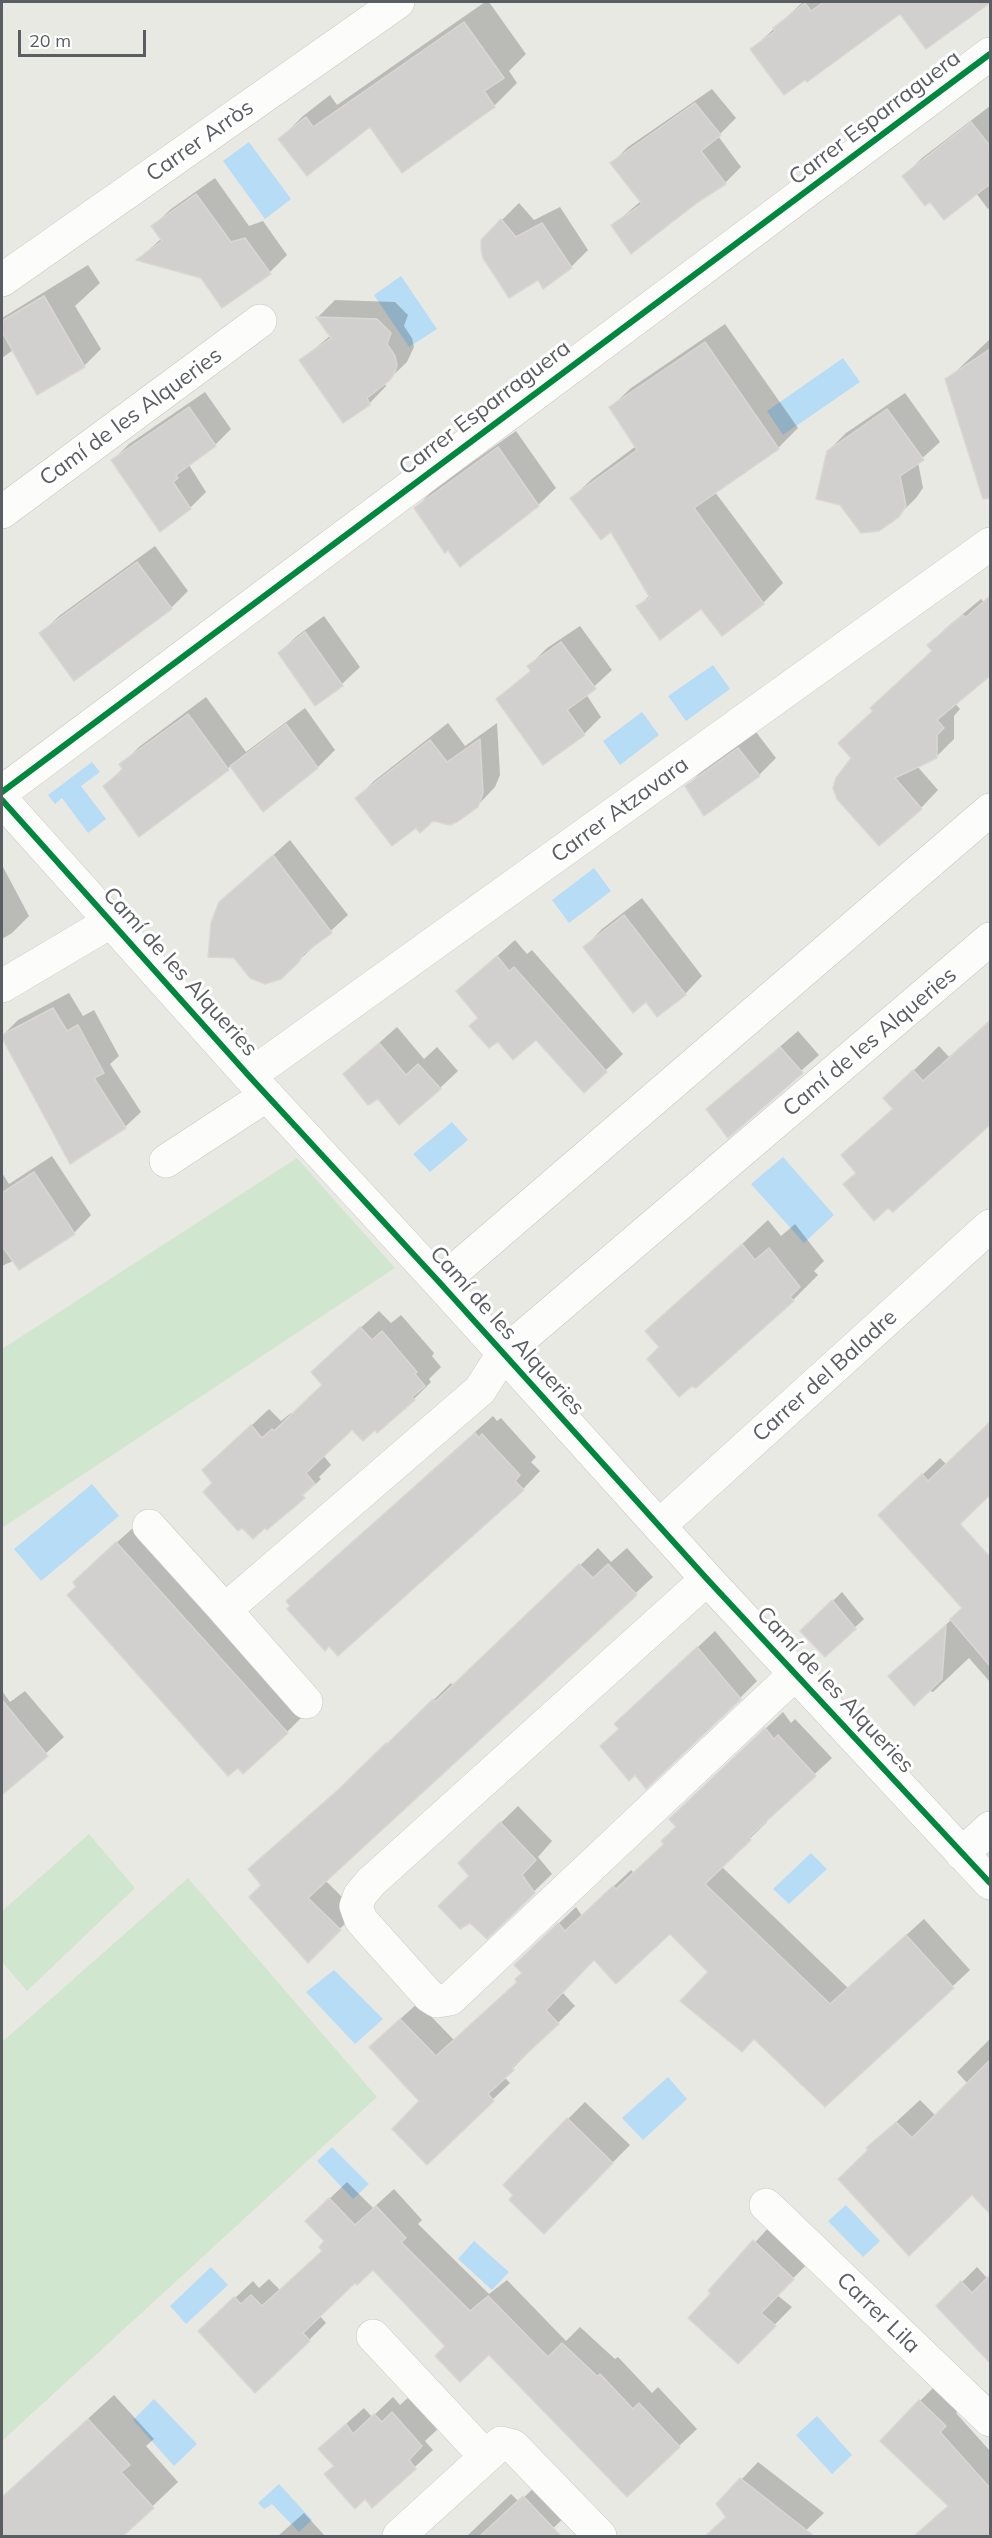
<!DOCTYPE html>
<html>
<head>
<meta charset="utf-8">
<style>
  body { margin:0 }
  #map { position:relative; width:992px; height:2538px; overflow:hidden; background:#e9e9e4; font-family:Mulish,sans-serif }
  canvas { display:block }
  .frame { position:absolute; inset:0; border:3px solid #5a5d62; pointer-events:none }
  .scale { position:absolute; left:18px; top:30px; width:128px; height:27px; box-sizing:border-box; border:3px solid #5a5d62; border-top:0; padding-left:8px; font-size:18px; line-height:21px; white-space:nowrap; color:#5a5d62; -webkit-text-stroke:4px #fff; paint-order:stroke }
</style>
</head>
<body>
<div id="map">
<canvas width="992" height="2538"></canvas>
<div class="frame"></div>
<div class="scale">20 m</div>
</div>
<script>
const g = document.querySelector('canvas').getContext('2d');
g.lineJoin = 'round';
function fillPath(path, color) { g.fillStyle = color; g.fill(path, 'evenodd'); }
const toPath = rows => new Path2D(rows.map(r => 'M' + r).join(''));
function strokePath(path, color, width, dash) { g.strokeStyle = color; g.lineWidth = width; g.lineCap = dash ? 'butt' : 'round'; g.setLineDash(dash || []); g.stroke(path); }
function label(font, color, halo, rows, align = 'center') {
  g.font = font + ' Mulish,sans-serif'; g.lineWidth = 6; g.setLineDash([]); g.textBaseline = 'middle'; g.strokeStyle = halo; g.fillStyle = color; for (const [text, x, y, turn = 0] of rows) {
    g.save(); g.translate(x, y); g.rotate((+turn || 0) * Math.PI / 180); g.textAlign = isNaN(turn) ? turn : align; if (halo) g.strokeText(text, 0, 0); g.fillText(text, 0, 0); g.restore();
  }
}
fillPath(toPath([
  [297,1158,395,1268,2,1528,2,1349],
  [89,1834,135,1888,27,1991,2,1962,2,1911],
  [188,1878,377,2097,2,2441,2,2042]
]), '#d1e6cf');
fillPath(toPath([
  [249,142,291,199,265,219,223,161],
  [401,276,437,329,409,347,374,295],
  [843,358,860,382,783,435,767,411],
  [713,665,730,689,686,721,668,696],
  [642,712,659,735,620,765,603,741],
  [92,762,100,772,81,786,106,819,88,833,62,798,55,804,48,795],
  [594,868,611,891,569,923,552,900],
  [452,1122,468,1140,430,1172,413,1154],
  [783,1157,834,1215,804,1243,751,1184],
  [92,1484,119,1516,41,1581,14,1549],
  [811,1853,827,1869,789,1904,773,1889],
  [334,1970,383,2019,355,2044,306,1992],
  [668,2077,687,2099,643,2140,622,2118],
  [332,2147,369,2184,353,2199,317,2161],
  [846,2205,880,2241,863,2257,828,2221],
  [474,2241,509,2272,492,2290,458,2259],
  [211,2267,228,2285,186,2324,170,2306],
  [154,2399,197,2444,174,2466,133,2420],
  [817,2416,852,2455,832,2474,796,2435],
  [279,2484,312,2520,299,2532,272,2504,264,2509,258,2503]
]), '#b7dcf6');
fillPath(toPath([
  [485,2,489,2,526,54,509,71,517,83,494,106,402,171,370,125,280,139,303,116,330,95,337,105],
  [803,2,990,2,926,47,900,12,752,49],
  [712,89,736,118,718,136,741,167,725,183,613,225,641,201,612,163,628,147],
  [990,106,990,207,988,209,976,193,931,200,904,176,922,158],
  [215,178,249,226,263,221,287,255,270,272,139,259,162,238,153,226,171,209],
  [519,203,534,220,560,207,588,250,571,267,543,287,502,220],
  [88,265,100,283,75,306,101,349,84,366,13,350,2,358,2,318],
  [335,300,395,302,408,315,404,326,412,338,414,347,407,362,385,383,386,386,369,404,301,360,331,335,318,317],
  [725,324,798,428,778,448,715,492,783,583,763,603,722,634,702,606,638,607,650,595,611,530,572,498,592,479,636,446,611,407,631,388],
  [990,339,990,427,967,445,947,380],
  [205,392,231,429,215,445,189,465,206,492,190,508,113,460,129,444],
  [905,393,940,442,918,462,923,488,916,498,898,516,828,451,846,433],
  [516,431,556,488,538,505,460,564,416,508,433,490],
  [155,546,188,591,171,608,41,633,59,616],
  [990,596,990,674,955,703,960,709,954,716,954,739,936,757,917,766,938,790,921,808,853,758,874,710,933,651,929,646,946,628,981,599,984,602],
  [324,616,360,667,342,684,315,704,279,653,297,636],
  [580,626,612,670,586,694,601,717,584,734,498,699,532,669,529,666,547,648],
  [206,697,246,752,305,708,335,750,318,767,263,809,231,766,139,835,105,786,123,768,121,765,139,747],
  [448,723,465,746,497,723,500,775,495,787,477,806,417,826,357,798,374,781],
  [756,732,776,758,759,775,687,786,704,769],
  [290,840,348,915,298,961,220,903],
  [2,865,29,916,12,933,2,939],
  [642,898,702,976,685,994,585,947,602,929],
  [515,940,527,954,532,950,623,1054,605,1071,536,1038,480,1018,458,991],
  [69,993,83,1016,94,1010,119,1056,110,1064,141,1112,125,1127,2,1036,18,1020],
  [990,1020,990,1123,893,1210,845,1184,857,1172,843,1155,893,1108,885,1098,939,1046,949,1057],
  [397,1027,424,1059,437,1047,458,1071,440,1088,378,1097,363,1057],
  [798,1031,819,1055,728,1135,708,1109],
  [52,1156,91,1215,74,1233,2,1266,2,1173,9,1184],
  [768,1220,781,1236,795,1224,824,1261,814,1271,818,1275,793,1300,696,1386,647,1332],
  [379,1311,391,1323,401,1315,434,1353,432,1356,441,1367,429,1379,431,1382,414,1399,378,1431,375,1428,352,1428,323,1455,331,1465,319,1477,321,1479,267,1528,214,1483,204,1470,269,1409,281,1421,291,1413,293,1415,324,1385,331,1355],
  [493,1416,497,1421,501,1418,536,1457,531,1462,540,1471,523,1489,305,1584],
  [986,1428,990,1433,990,1493,921,1559,898,1498,940,1458,947,1465],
  [135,1526,304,1715,287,1732,78,1586,92,1565],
  [598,1548,611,1562,627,1548,653,1577,326,1881,357,1912,308,1960,263,1885,268,1852,357,1773,404,1727,405,1728,451,1683,454,1686],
  [990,1578,990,1682,969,1658,933,1692,890,1677,952,1619],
  [842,1592,864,1619,825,1655,802,1631],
  [715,1631,757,1681,740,1698,635,1773,620,1728,634,1707],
  [2,1691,10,1702,25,1691,64,1737,2,1793],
  [783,1712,791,1723,795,1719,832,1758,765,1820,767,1822,721,1866,848,1988,924,1919,970,1970,825,2105,710,1972,670,1932,594,1958,562,1992,575,2006,504,2077,510,2083,427,2162,421,2101,388,2030,418,2003,454,2040,519,1981,533,1948,576,1907,582,1916,631,1870,634,1873,666,1844,677,1827,688,1802],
  [518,1806,552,1841,538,1857,552,1874,487,1937,470,1921,471,1876,477,1846],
  [990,2039,990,2212,972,2193,868,2148,920,2100,936,2116,968,2084,957,2072],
  [585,2102,630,2145,544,2232,568,2119],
  [347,2182,373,2208,394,2189,422,2220,418,2224,489,2294,507,2280,566,2341,580,2327,615,2359,618,2357,652,2393,658,2387,697,2429,627,2495,489,2353,447,2346,373,2267,319,2315,326,2323,309,2340,218,2314,253,2281,259,2288,269,2279,280,2290,323,2250,326,2241,325,2203],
  [772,2224,810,2261,777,2295,792,2307,738,2362,710,2291],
  [977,2267,988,2279,990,2276,990,2361,938,2306],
  [937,2384,962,2408,956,2413,990,2451,990,2536,916,2536,935,2521,950,2505,920,2401],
  [114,2395,154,2439,146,2446,178,2482,121,2536,2,2536,2,2497],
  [410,2396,439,2428,425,2441,433,2450,373,2506,335,2465,337,2432,364,2408,372,2417,393,2397,400,2405],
  [758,2462,824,2513,800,2536,726,2536,718,2527,728,2517,741,2480],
  [542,2480,571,2511,545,2536,467,2536,511,2494,519,2502],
  [304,2513,325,2536,278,2536]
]), '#0003');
const building = toPath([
  [824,2,990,2,990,3,926,49,900,14,807,82,805,80,784,95,750,49,775,31,773,28,805,3,811,11,824,2],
  [464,22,504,78,484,91,495,107,402,173,370,127,307,176,278,139,306,117,313,127,464,22],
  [695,103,721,135,701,151,726,184,698,202,631,254,611,225,642,204,610,163,695,103],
  [971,122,990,146,990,184,944,220,930,202,925,206,902,176,971,122],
  [196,194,231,242,245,238,271,274,222,308,201,278,136,260,162,241,151,226,196,194],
  [501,219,516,237,542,223,572,268,543,289,538,280,509,298,483,258,481,249,481,240,501,219],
  [44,296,85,367,37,395,2,332,2,321,44,296],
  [316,317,377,319,391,333,387,344,395,356,397,365,394,374,389,381,367,398,370,405,343,423,299,360,331,338,316,317],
  [705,342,779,449,694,508,764,604,722,636,701,609,660,640,636,606,650,598,611,532,601,540,570,498,637,450,609,407,705,342],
  [990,349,990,498,983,499,945,379,990,349],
  [189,407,216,446,176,475,178,478,173,482,191,509,160,532,111,460,189,407],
  [887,409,924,460,900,476,906,506,899,517,879,531,861,533,840,505,816,499,827,451,887,409],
  [498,447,539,506,460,567,448,550,445,553,414,508,498,447],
  [137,562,172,609,74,681,39,633,137,562],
  [990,596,990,676,937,720,944,728,937,735,937,758,895,778,922,809,879,846,837,799,833,788,836,778,851,758,838,743,873,711,870,708,932,651,927,645,963,615,965,618,990,596],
  [305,632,343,686,315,706,278,653,305,632],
  [561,642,596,689,567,710,585,735,543,765,496,699,531,671,527,666,561,642],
  [188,714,229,770,139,837,103,786,123,770,119,764,188,714],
  [286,724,318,768,263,812,230,766,286,724],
  [480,739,483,793,478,807,457,822,450,825,433,821,420,833,416,828,392,846,355,798,430,740,447,762,480,739],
  [738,748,760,776,704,816,685,786,738,748],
  [273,855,332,933,303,954,299,962,281,979,265,984,250,978,234,958,208,957,211,923,219,902,273,855],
  [624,915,686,995,657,1017,646,1002,633,1013,583,947,624,915],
  [497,956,509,971,514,967,607,1072,584,1093,536,1040,513,1060,498,1042,489,1048,469,1026,478,1018,456,991,497,956],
  [53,1008,67,1031,78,1025,104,1073,94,1078,126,1128,70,1164,2,1038,2,1035,53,1008],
  [990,1021,990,1125,893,1212,888,1208,874,1221,843,1184,856,1173,841,1155,893,1109,883,1098,913,1070,923,1081,990,1021],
  [379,1043,406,1075,418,1064,441,1089,399,1125,378,1099,368,1105,343,1074,379,1043],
  [780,1047,803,1073,728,1138,706,1109,780,1047],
  [34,1172,75,1234,19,1270,2,1246,2,1193,34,1172],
  [742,1244,755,1260,769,1248,800,1287,790,1297,794,1301,696,1388,692,1386,679,1397,647,1359,659,1347,645,1331,742,1244],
  [360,1327,372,1340,382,1331,417,1372,415,1374,425,1386,412,1397,415,1400,377,1433,375,1430,363,1441,352,1430,306,1473,315,1484,302,1495,305,1498,267,1530,265,1528,253,1539,242,1528,238,1531,203,1492,212,1483,202,1470,251,1425,262,1438,272,1429,274,1431,322,1385,311,1372,360,1327],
  [990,1422,990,1495,960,1524,990,1557,990,1666,950,1619,962,1608,878,1515,922,1474,928,1481,990,1422],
  [475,1433,479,1438,482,1434,520,1475,515,1481,524,1490,338,1656,329,1646,325,1651,287,1609,290,1606,286,1601,475,1433],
  [116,1542,288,1733,243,1774,238,1768,228,1776,67,1595,76,1587,73,1582,116,1542],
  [579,1564,593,1578,608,1564,637,1595,308,1898,341,1930,308,1963,249,1897,261,1885,248,1869,338,1790,386,1743,387,1744,433,1699,435,1702,579,1564],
  [832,1600,856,1629,825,1657,800,1631,832,1600],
  [946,1625,942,1679,914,1706,888,1676,946,1625],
  [697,1647,741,1699,646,1789,635,1775,629,1781,600,1746,619,1729,614,1724,697,1647],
  [2,1700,48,1756,2,1795,2,1700],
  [765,1728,774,1739,778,1735,816,1776,749,1837,751,1840,705,1884,830,2004,906,1935,954,1988,825,2107,754,2039,742,2052,680,2001,708,1972,670,1934,616,1984,594,1960,546,2010,559,2024,512,2067,514,2070,488,2094,494,2101,427,2165,392,2129,419,2101,369,2047,400,2019,436,2056,517,1982,515,1979,522,1973,514,1965,558,1923,565,1931,613,1886,616,1889,664,1844,661,1841,676,1827,669,1819,765,1728],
  [500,1822,536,1860,522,1875,535,1893,487,1939,470,1923,460,1929,438,1906,469,1876,458,1863,500,1822],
  [990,2060,990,2214,972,2195,909,2256,838,2179,868,2150,866,2148,896,2122,912,2138,990,2060],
  [567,2118,613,2163,544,2234,509,2200,513,2195,503,2185,567,2118],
  [329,2198,355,2225,376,2206,406,2238,401,2242,470,2311,488,2296,548,2357,562,2343,597,2376,600,2374,633,2409,639,2403,680,2447,627,2497,489,2355,460,2382,435,2356,445,2346,373,2270,357,2285,355,2283,303,2333,310,2341,255,2393,198,2331,234,2297,241,2304,251,2295,262,2306,322,2251,319,2247,324,2241,305,2221,329,2198],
  [753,2240,794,2279,761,2313,776,2326,738,2364,688,2318,711,2293,708,2291,753,2240],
  [990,2275,990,2363,936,2306,961,2281,972,2293,990,2275],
  [919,2400,946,2426,940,2432,990,2488,990,2536,914,2536,948,2506,880,2441,919,2400],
  [392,2412,422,2446,409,2460,416,2469,372,2508,365,2499,355,2509,324,2474,334,2466,318,2449,346,2424,353,2434,374,2414,382,2422,392,2412],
  [88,2419,130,2465,121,2472,154,2508,123,2536,2,2536,2,2497,88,2419],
  [740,2478,814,2536,705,2536,726,2517,716,2504,740,2478],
  [523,2496,561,2536,480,2536,523,2496]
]);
fillPath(building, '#d1d0ce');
strokePath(building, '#d8d7d4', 1.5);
const minor = toPath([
  [2,280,398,2],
  [2,512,260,321],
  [2,792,990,54],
  [2,800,249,1076,440,1283,707,1579,990,1883],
  [2,986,110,922],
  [249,1076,990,544],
  [166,1161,267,1095],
  [440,1283,990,810],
  [149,1526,225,1610],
  [659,1526,990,1226],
  [707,1579,371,1882,360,1895,356,1906,361,1920,429,1996,437,2001,450,1999,796,1673],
  [306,1702,225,1610,480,1390,503,1354,990,939],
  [962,1854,990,1828],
  [766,2205,990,2420],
  [373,2336,485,2456],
  [399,2536,501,2443,513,2446,600,2536]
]);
strokePath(minor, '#c6c6c5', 34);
strokePath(minor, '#fcfcfb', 33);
strokePath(toPath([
  [2,792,990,54],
  [2,800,249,1076,440,1283,707,1579,990,1883]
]), '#00873e', 6);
label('22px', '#5a5d62', '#fff', [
  ["Carrer Esparraguera",875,118,-37],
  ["Carrer Arròs",200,141,-35],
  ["Carrer Esparraguera",485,408,-37],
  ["Camí de les Alqueries",131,417,-36],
  ["Carrer Atzavara",620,810,-36],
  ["Camí de les Alqueries",180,972,48],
  ["Camí de les Alqueries",870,1042,-40],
  ["Camí de les Alqueries",507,1331,48],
  ["Carrer del Baladre",825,1376,-42],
  ["Camí de les Alqueries",835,1690,47],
  ["Carrer Lila",878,2313,44]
]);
</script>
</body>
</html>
